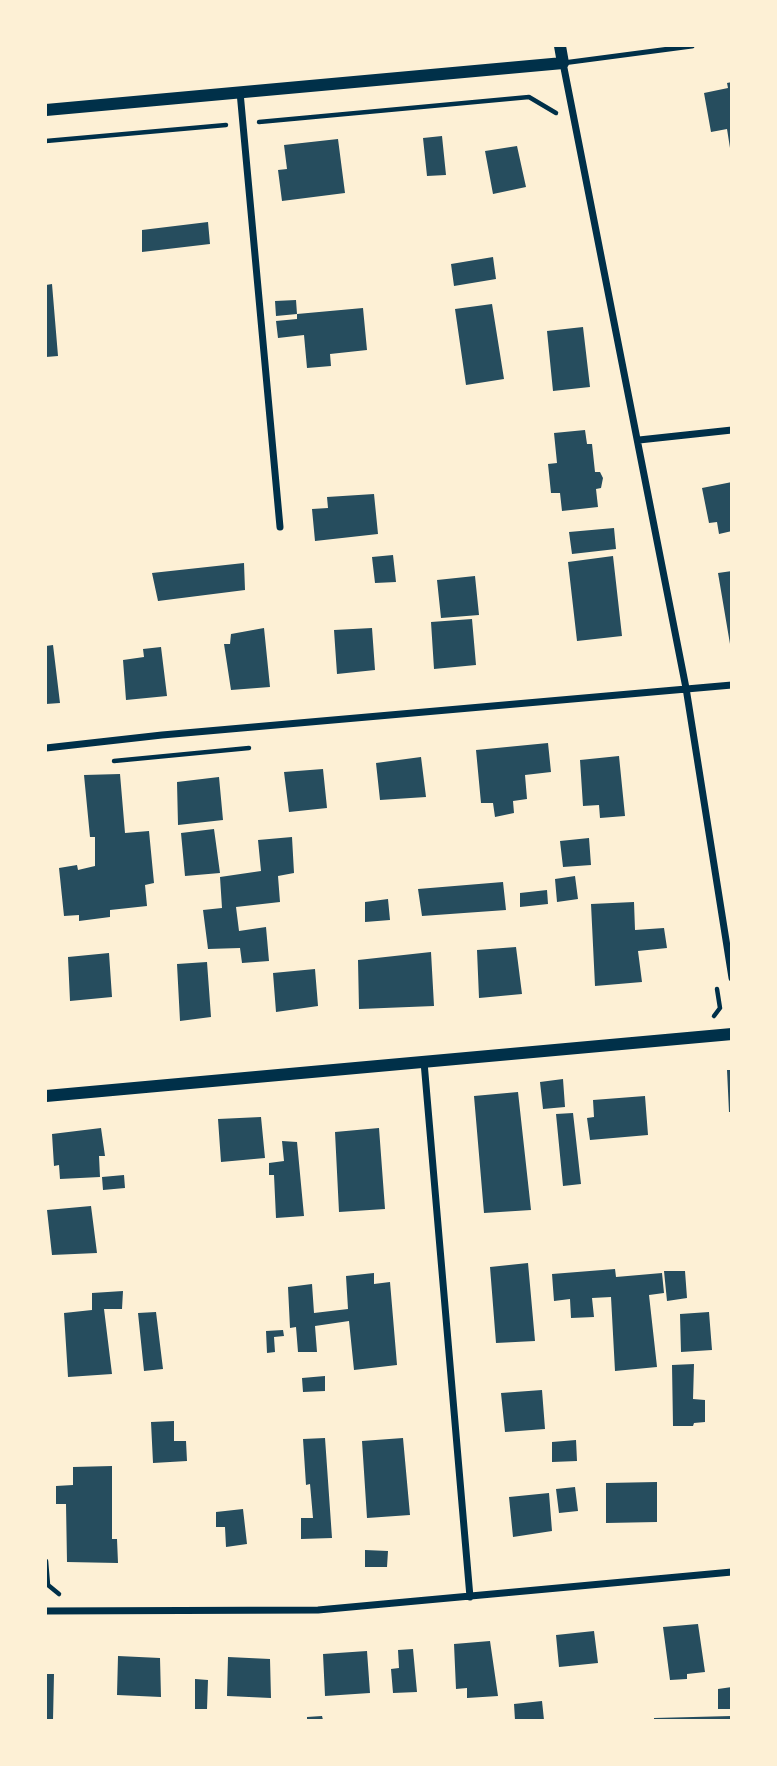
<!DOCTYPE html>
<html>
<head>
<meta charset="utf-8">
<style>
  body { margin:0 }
  #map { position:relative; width:777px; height:1766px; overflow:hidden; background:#fdf0d5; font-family:"DejaVu Sans",sans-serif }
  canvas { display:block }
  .frame { position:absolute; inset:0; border:47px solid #fdf0d5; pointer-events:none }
</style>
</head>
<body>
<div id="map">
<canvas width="777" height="1766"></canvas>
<div class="frame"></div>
</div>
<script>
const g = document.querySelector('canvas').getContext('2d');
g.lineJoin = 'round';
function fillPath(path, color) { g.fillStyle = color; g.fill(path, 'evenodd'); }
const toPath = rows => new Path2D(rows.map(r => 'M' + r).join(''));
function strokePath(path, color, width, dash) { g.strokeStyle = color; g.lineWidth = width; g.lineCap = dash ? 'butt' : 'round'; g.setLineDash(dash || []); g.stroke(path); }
fillPath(toPath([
  [732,82,732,148,730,148,727,129,711,132,704,93,728,88,727,83],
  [442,136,446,175,427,176,423,138],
  [338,139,345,193,282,201,278,170,287,169,284,145],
  [517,146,526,187,493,194,485,151],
  [208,222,210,244,142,252,142,230],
  [493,257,496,279,454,286,451,264],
  [52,284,58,356,46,357,46,285],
  [296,300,297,314,276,316,275,301],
  [492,304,504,379,466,385,455,309],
  [363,308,367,350,330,354,331,366,307,368,304,335,278,338,276,321,297,319,297,314],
  [583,327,590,387,553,391,547,331],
  [585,430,587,444,592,444,595,472,600,472,603,478,601,488,596,489,598,507,562,511,560,493,551,493,548,464,557,463,554,433],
  [732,482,732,531,719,534,717,522,709,523,702,488],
  [374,494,378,534,315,541,312,509,328,508,327,497],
  [614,528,616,549,572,554,569,532],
  [393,555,396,582,375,583,372,557],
  [613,556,622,636,577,641,568,562],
  [244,563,245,590,158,601,152,573],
  [732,571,732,644,730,644,718,573],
  [475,576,479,615,441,618,437,580],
  [472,619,476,665,434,669,431,622],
  [264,628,270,687,231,690,224,644,230,644,231,634],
  [372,628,375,670,337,674,334,630],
  [53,645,60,703,46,704,46,646],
  [161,647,167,696,126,700,123,660,144,657,143,649],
  [548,743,551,772,525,775,527,799,513,801,514,813,495,817,493,803,481,803,476,750],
  [619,756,625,816,600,818,599,805,583,806,580,760],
  [421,757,426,797,380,800,376,763],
  [323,769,327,808,289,812,284,772],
  [120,774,125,833,149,831,154,883,145,885,147,906,110,910,110,917,79,921,79,915,64,916,59,868,77,865,78,870,95,866,95,837,90,837,84,775],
  [219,777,223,820,178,825,177,782],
  [214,829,220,873,185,876,181,833],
  [292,837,294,873,278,876,280,902,236,907,239,931,266,927,269,961,242,963,240,948,208,949,203,910,222,908,220,877,261,871,258,840],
  [589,838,591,865,563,867,560,841],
  [575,876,578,899,557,902,555,879],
  [503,882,506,910,422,916,418,889],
  [547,890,548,904,520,907,520,893],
  [388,899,390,920,365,922,365,902],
  [634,902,635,930,664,928,667,948,638,951,642,982,595,986,591,904],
  [516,947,522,994,479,998,477,950],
  [431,952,434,1006,359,1009,358,960],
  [109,953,112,997,70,1001,68,957],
  [207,962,211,1017,180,1021,177,964],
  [315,969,318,1006,276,1012,273,973],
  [727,1070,732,1070,732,1112,729,1112],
  [563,1079,565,1107,543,1109,540,1082],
  [518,1092,531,1210,484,1213,474,1096],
  [645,1096,648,1135,590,1140,587,1118,594,1117,593,1100],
  [573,1113,581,1184,563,1186,556,1114],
  [261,1117,265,1158,221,1162,218,1119],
  [101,1128,105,1156,99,1156,100,1177,60,1179,59,1165,54,1166,52,1134],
  [379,1128,385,1209,339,1212,335,1132],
  [282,1141,297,1142,304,1216,276,1218,274,1175,269,1175,269,1163,284,1161],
  [124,1175,125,1188,103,1190,102,1177],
  [91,1206,97,1253,52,1255,47,1210],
  [528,1263,535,1341,496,1343,490,1267],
  [615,1269,616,1277,662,1273,664,1293,649,1295,657,1367,615,1371,611,1297,592,1298,594,1317,571,1318,570,1299,554,1301,552,1274],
  [664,1271,685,1271,687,1298,667,1301],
  [374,1273,374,1284,390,1282,397,1365,354,1370,349,1321,315,1326,317,1352,298,1352,296,1327,290,1328,288,1287,312,1284,314,1313,348,1309,346,1276],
  [123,1291,122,1309,104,1309,112,1374,68,1377,64,1313,92,1310,92,1293],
  [156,1312,163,1369,144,1371,138,1313],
  [709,1312,712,1350,681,1352,680,1314],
  [283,1330,284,1336,274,1337,275,1352,267,1353,266,1331],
  [694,1364,693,1399,705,1400,705,1422,694,1423,693,1426,673,1426,672,1365],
  [325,1376,325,1391,303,1392,302,1378],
  [542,1390,545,1429,505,1432,501,1393],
  [174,1421,174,1441,186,1441,187,1461,153,1463,151,1422],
  [325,1438,332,1538,301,1539,301,1518,313,1518,310,1484,306,1485,303,1439],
  [403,1438,410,1515,367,1518,362,1441],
  [576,1440,577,1461,552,1462,552,1442],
  [112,1466,112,1539,117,1539,118,1563,67,1562,66,1504,56,1504,56,1486,73,1485,73,1467],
  [657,1482,657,1522,606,1523,606,1483],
  [575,1487,578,1511,559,1513,556,1489],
  [549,1493,552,1531,513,1537,509,1497],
  [243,1509,247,1544,226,1547,225,1527,216,1527,216,1512],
  [365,1550,388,1551,387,1567,365,1567],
  [698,1624,705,1672,687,1674,687,1679,670,1680,663,1627],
  [594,1631,598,1663,559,1667,556,1635],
  [490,1641,498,1696,467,1698,467,1688,456,1689,454,1644],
  [413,1649,417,1692,393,1693,391,1669,399,1668,398,1650],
  [367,1651,370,1693,325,1696,323,1654],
  [118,1656,160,1658,161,1697,117,1695],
  [228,1657,270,1659,271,1698,227,1696],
  [46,1674,54,1674,53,1720,46,1720],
  [195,1679,208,1680,207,1709,195,1709],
  [732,1687,732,1709,718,1709,718,1689],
  [542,1701,544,1720,515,1720,514,1704],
  [322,1716,323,1720,307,1720,307,1717],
  [732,1716,732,1720,654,1720,654,1718]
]), '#264d5e');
strokePath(toPath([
  [259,122,529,97,556,113],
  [46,141,226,125],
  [114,761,249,748],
  [714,1016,720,1008,717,989],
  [46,1561,48,1585,59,1594]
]), '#003049', 4.5);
strokePath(toPath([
  [563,63,692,46]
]), '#003049', 5);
strokePath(toPath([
  [563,63,686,688,732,978],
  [240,92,280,527],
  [639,440,732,430],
  [46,748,162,735,732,685],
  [424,1062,470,1597],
  [46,1611,318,1610,732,1572]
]), '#003049', 7);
strokePath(toPath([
  [46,110,563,63,560,46],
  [46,1096,732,1034]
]), '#003049', 12);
</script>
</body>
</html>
